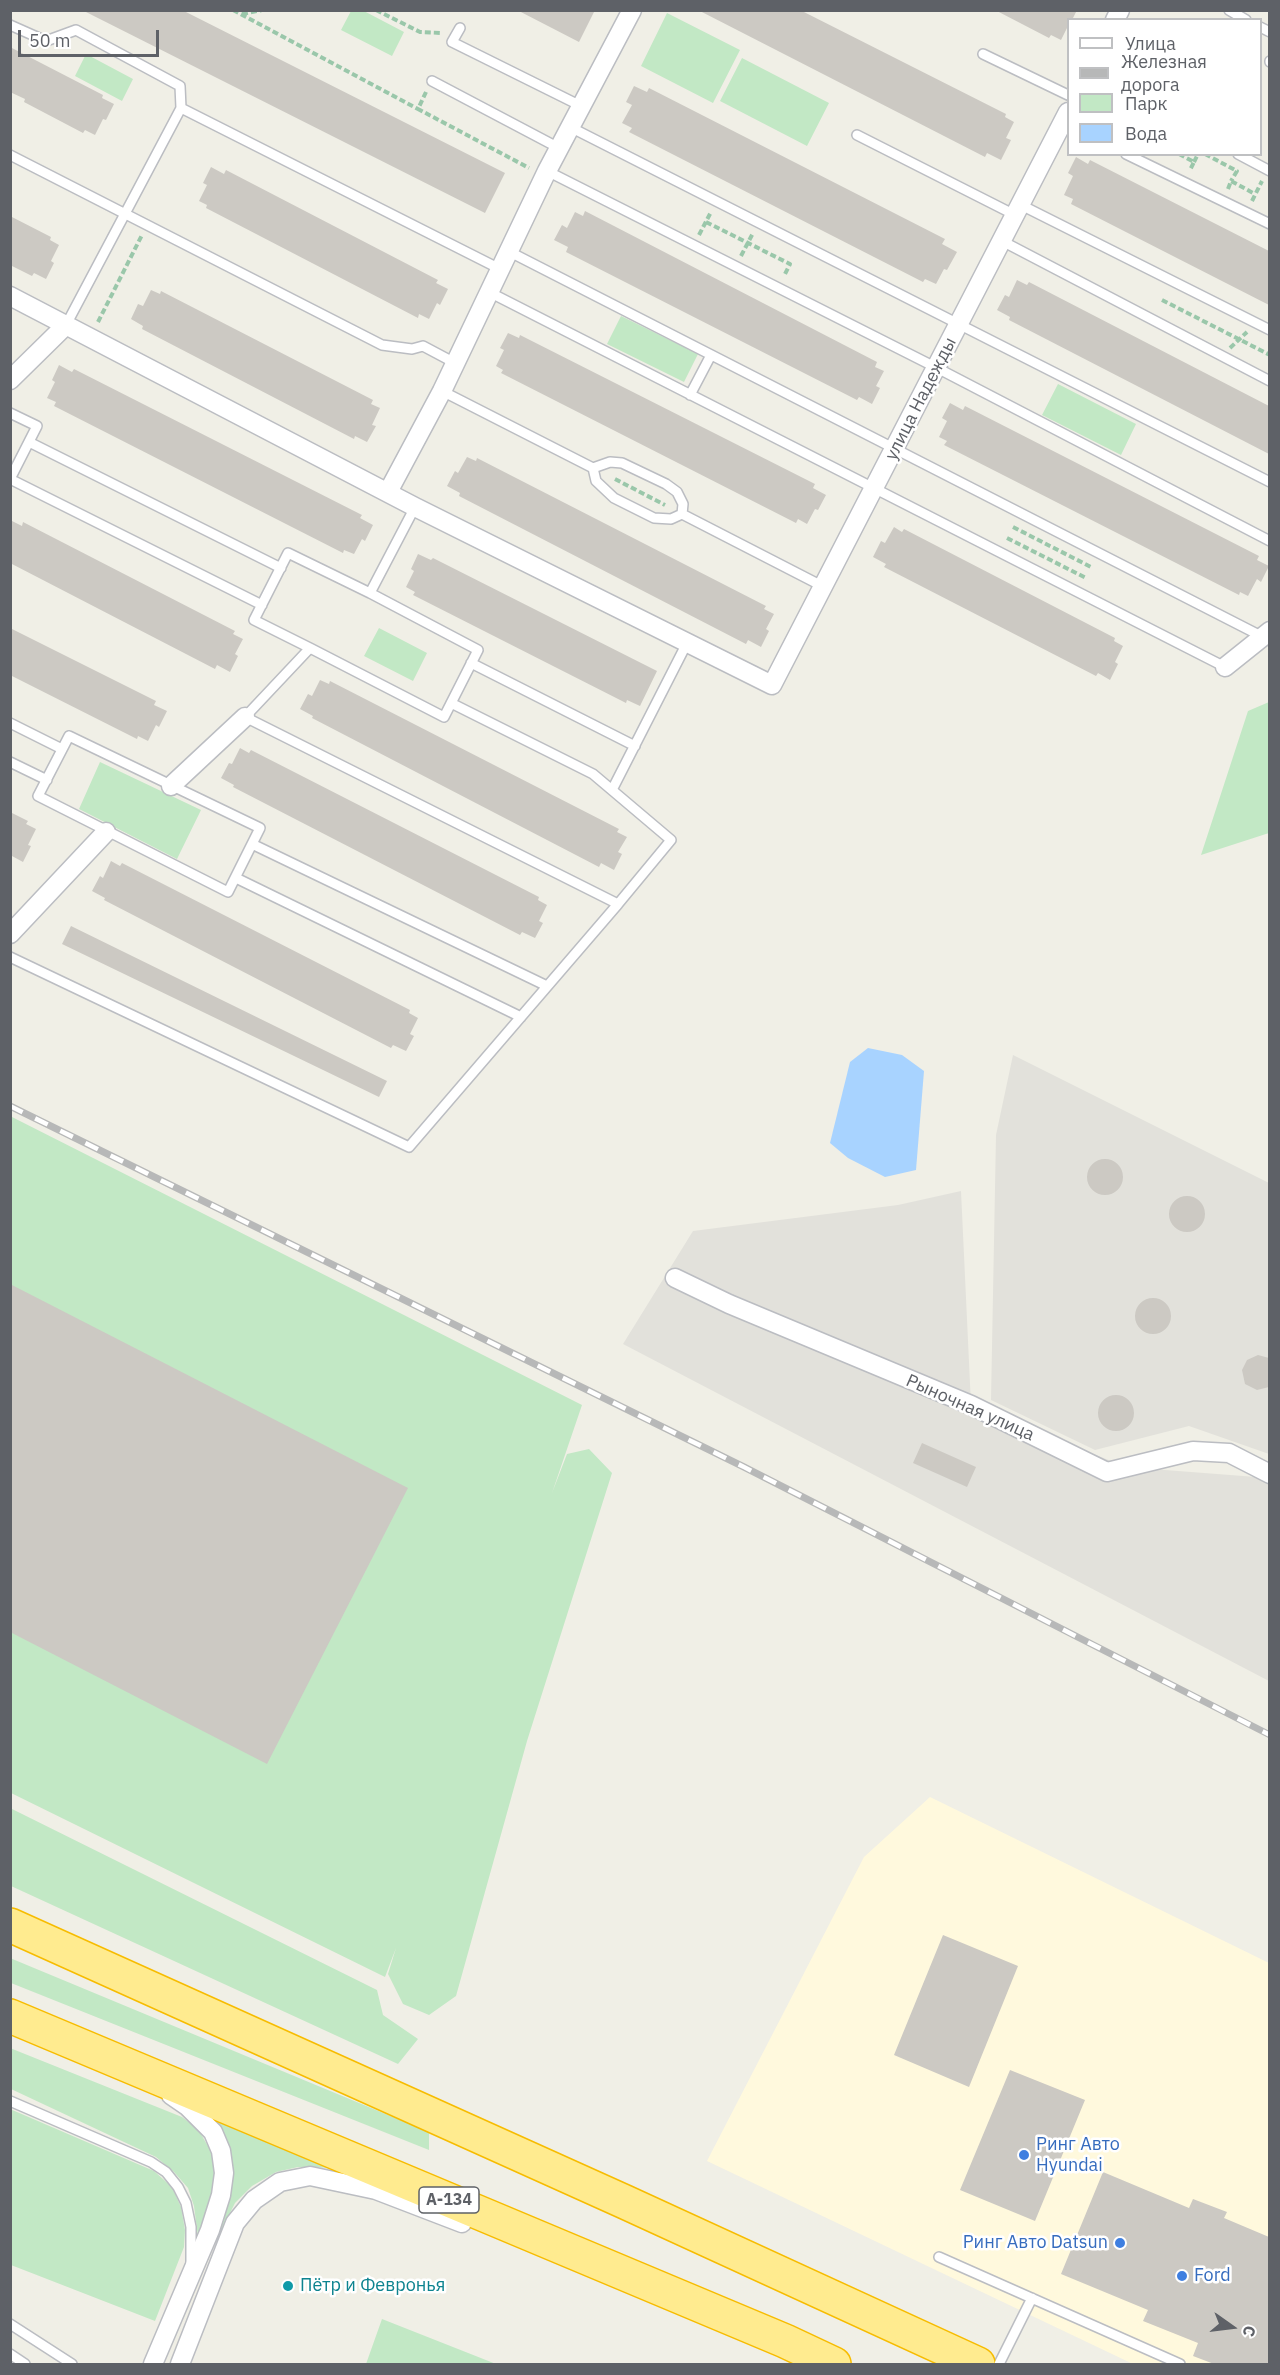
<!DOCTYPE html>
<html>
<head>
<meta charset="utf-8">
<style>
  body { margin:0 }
  #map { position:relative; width:1280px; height:2375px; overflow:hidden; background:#f0efe6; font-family:"IBM Plex Sans",sans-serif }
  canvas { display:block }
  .frame { position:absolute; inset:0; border:12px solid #5e6167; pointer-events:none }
  .legend { position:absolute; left:1067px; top:18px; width:195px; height:138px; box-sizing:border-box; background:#fff; border:2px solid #bfc0c2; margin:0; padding:8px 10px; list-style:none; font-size:18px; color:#5e6167 }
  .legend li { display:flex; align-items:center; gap:12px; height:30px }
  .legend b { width:30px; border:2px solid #bfc0c2 }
  .north { position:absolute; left:1202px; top:2297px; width:60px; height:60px; -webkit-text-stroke:4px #fff; paint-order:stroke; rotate:104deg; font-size:16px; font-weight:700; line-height:24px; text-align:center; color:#5e6167 }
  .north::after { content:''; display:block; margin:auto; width:21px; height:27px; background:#5e6167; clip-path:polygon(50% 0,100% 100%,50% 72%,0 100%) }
  .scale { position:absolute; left:18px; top:30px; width:141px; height:27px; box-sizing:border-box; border:3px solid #5e6167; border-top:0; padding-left:8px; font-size:18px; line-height:21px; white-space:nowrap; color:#5e6167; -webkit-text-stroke:4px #fff; paint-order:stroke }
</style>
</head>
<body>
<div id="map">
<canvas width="1280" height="2375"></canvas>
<div class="frame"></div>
<ul class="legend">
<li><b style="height:8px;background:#fff"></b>Улица</li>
<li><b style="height:8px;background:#b7b8b8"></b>Железная дорога</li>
<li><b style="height:16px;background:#c2e8c5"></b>Парк</li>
<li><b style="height:16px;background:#a8d3ff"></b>Вода</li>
</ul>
<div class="north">С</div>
<div class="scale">50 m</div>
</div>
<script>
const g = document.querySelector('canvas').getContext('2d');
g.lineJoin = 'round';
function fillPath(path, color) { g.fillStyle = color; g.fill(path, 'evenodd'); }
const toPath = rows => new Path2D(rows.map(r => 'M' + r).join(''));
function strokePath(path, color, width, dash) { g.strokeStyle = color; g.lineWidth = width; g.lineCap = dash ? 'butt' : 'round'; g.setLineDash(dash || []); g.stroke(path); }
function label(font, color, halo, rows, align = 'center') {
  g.font = font + ' "IBM Plex Sans",sans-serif'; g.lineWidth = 5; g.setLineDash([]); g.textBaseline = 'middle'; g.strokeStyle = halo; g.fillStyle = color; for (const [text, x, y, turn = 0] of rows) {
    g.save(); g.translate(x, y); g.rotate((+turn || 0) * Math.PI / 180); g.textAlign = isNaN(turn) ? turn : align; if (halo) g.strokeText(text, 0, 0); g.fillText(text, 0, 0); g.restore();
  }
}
fillPath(toPath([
  [930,1797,1269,1963,1269,2364,1133,2364,707,2161,864,1857]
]), '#fff9dd');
fillPath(toPath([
  [1013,1055,1269,1183,1269,1454,1189,1426,1095,1450,991,1400,996,1135],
  [961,1191,971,1405,1126,1467,1269,1478,1269,1681,623,1344,693,1231,898,1205]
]), '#e2e1db');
fillPath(toPath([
  [362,10,404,32,392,56,341,30,351,11],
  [667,13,740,50,713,103,641,66],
  [86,54,133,79,122,101,75,76],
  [742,58,829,103,807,146,720,101],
  [621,316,698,354,684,382,607,344],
  [1058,384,1136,424,1121,455,1042,415],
  [379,628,427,653,413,681,364,656],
  [1269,702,1269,833,1201,855,1248,711],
  [100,762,201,810,177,859,79,809],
  [10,1116,582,1405,552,1493,567,1454,589,1449,612,1473,527,1741,456,1996,429,2015,403,2004,388,1974,396,1948,385,1977,11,1793],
  [10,1808,377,1990,383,2015,418,2039,398,2064,11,1886],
  [10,1958,429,2132,429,2150,11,1983],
  [10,2048,182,2117,198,2129,216,2160,218,2180,198,2237,194,2206,188,2188,174,2172,156,2157,11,2089],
  [10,2109,154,2171,172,2187,181,2207,185,2230,184,2247,155,2321,11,2265],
  [196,2110,345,2168,298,2167,276,2172,252,2186,235,2203,210,2253,230,2180],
  [382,2319,496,2364,366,2364]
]), '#c2e8c5');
fillPath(toPath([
  [868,1048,902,1055,924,1071,916,1170,885,1177,848,1158,830,1143,850,1062]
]), '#a8d3ff');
fillPath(toPath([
  [82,10,182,10,505,173,485,213],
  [517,10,595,10,579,42],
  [698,10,800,10,1006,114,1005,117,1014,122,1006,138,1011,140,1001,160,987,153,985,157],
  [995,10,1077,10,1072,20,1068,20,1068,26,1061,40,1051,35,1049,38],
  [10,47,103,95,102,98,114,104,106,120,103,119,95,135,85,130,83,133,24,102,25,99,10,92],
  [634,86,647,92,649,88,945,239,942,244,957,252,947,270,944,269,936,284,925,279,923,282,629,132,632,128,622,123,632,105,626,102],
  [1076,157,1088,164,1090,160,1269,251,1269,305,1071,204,1073,199,1064,195,1073,176,1068,173],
  [211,167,224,174,226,170,438,280,436,283,448,289,440,305,437,303,429,319,419,314,418,318,206,208,207,205,199,201,207,185,203,183],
  [585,211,877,362,875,367,884,371,876,386,880,388,872,404,859,397,857,400,566,252,568,247,554,240,562,225,567,228,575,212,583,216],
  [10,216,51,237,50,240,59,245,51,261,54,263,46,279,34,273,32,276,10,265],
  [1017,280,1027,285,1029,282,1269,406,1269,454,1009,320,1010,317,997,310,1005,295,1009,297],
  [151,290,160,294,161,291,373,400,371,404,380,408,372,425,376,426,367,442,355,436,354,439,142,329,143,326,131,319,138,304,143,306],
  [508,333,519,338,520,335,815,484,813,488,826,495,818,510,815,509,807,524,798,519,796,523,501,373,503,370,496,366,504,350,500,348],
  [59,365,72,372,74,369,362,515,360,518,373,525,365,541,362,539,354,554,344,550,343,553,54,406,56,402,47,398,55,382,52,380],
  [950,403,963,410,965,406,1259,556,1257,560,1269,566,1261,582,1257,579,1248,596,1240,592,1239,595,944,445,947,441,939,437,947,421,942,418],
  [467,457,476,461,477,458,766,606,764,609,774,614,766,629,769,631,761,647,748,640,746,644,459,496,460,493,447,486,455,471,458,473],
  [10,520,22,526,23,522,235,631,233,634,243,639,235,654,238,656,230,672,217,665,215,669,10,563],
  [894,527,902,532,904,529,1115,638,1114,641,1123,646,1115,662,1118,664,1110,680,1098,673,1096,676,884,567,886,564,873,557,881,541,885,543],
  [418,554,431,560,433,558,657,671,640,706,627,700,626,703,413,595,415,592,406,587,414,571,411,569],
  [10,628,156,701,154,705,167,711,159,727,156,725,148,741,138,736,137,739,10,675],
  [320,680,329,684,330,681,619,829,617,832,627,837,618,852,622,854,614,870,601,863,599,867,312,718,313,716,300,709,308,694,312,696],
  [240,748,249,753,251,750,539,897,538,900,547,905,539,921,543,923,535,938,522,932,520,935,233,787,234,785,221,778,229,763,232,764],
  [10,812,28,821,26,824,36,829,28,845,31,846,23,862,12,856,10,859],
  [111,861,120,866,122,863,410,1010,409,1013,418,1018,410,1034,414,1036,406,1051,393,1045,391,1048,104,900,105,898,92,891,100,876,103,878],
  [71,926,387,1081,379,1097,62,944],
  '1087 1177a18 18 0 1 1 36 0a18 18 0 1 1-36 0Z',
  '1169 1214a18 18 0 1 1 36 0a18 18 0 1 1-36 0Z',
  [10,1284,408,1488,267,1764,10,1632],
  '1135 1316a18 18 0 1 1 36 0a18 18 0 1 1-36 0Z',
  [1258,1355,1269,1358,1269,1387,1257,1390,1245,1384,1242,1370,1247,1360],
  '1098 1413a18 18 0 1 1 36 0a18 18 0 1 1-36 0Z',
  [922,1443,976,1467,967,1487,913,1463],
  [943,1935,1018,1966,969,2087,894,2055],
  [1010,2070,1085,2100,1035,2221,960,2190],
  [1103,2172,1189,2208,1193,2199,1227,2212,1224,2218,1269,2237,1269,2364,1214,2364,1193,2356,1198,2343,1143,2321,1148,2310,1061,2274]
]), '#ccc9c3');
const lane = toPath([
  [1229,10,1246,20],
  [10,25,46,41,76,30,180,86,181,108,66,325],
  [1260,27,1270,32],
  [460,28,452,42,581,106],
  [983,54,1068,95],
  [1270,61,1270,62],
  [432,81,559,148],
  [181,108,500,269],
  [570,127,1270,482],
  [857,135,1015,215],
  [1126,154,1270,224],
  [1238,154,1270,171],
  [10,155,382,345,412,349,423,346,455,363],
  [547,171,937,368,1270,541],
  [1021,205,1270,330],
  [1002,241,1270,381],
  [508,251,1263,637],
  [489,292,1225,667],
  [442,391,593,468,596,481,614,498,654,518,671,519,682,514,824,587],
  [690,395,711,355],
  [10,413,37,426,10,479],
  [29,442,281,568],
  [593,468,610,462,622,463,666,484,677,492,683,504,682,514],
  [10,479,262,605],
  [415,507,370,593,478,650,444,717,310,648,245,717,618,904,671,840,593,774,451,703],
  [310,648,254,620,288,553,370,593],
  [471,663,635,746],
  [10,723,62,749],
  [69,736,260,828,228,892,38,796,69,736],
  [10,762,47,780],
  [612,790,687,643],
  [252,844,547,986],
  [236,878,521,1017],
  [10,957,409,1147,618,904],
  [10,2101,151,2162,166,2172,178,2187,186,2203,191,2227,191,2262],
  [939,2257,1180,2364],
  [10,2324,72,2364],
  [10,2354,25,2364],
  [999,2364,1032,2298]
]);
const street = toPath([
  [1115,20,1120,10],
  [10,296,415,507,772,685,1068,112],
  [10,380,66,325],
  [388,492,442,391,547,171,632,10],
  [1225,667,1270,631],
  [171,786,245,717],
  [10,934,106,832],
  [675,1278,729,1304,971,1405,1107,1472,1193,1451,1229,1453,1270,1474],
  [153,2364,210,2230,221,2195,224,2173,221,2151,213,2132,187,2106,171,2095],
  [180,2364,235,2223,254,2200,280,2182,310,2176,376,2190,462,2223]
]);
const highway = toPath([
  [10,1925,625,2202,978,2364],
  [10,2016,785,2341,834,2364]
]);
strokePath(lane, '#bbbdc2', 12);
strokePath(street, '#bbbdc2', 21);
strokePath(highway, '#f7bc00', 36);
strokePath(toPath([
  [233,10,418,109],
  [376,10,420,32,442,33],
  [242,14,262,10],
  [426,92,418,109,529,168],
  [1179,154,1194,162,1190,170],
  [1205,154,1237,171,1231,181],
  [1194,162,1198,154],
  [1228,189,1231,181,1255,194],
  [1252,201,1262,181],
  [706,222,790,264,784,276],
  [699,235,711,212],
  [741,256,753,233],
  [1162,300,1270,355],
  [98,322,142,235],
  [1230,348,1247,332],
  [615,479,665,505],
  [1013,527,1091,567],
  [1007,538,1086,578]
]), '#9ac7aa', 4, [6, 3]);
strokePath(lane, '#fff', 9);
strokePath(street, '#fff', 18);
strokePath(highway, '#ffeb8f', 33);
const rail = toPath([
  [10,1106,744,1467,1270,1735]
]);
strokePath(rail, '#b7b8b8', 7);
strokePath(rail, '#fff', 4.5, [14]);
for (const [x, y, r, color] of [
  [1024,2155,6,"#3f7fe0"],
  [1120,2243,6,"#3f7fe0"],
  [1182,2276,6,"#3f7fe0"],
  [288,2286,6,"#0f9aa8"]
]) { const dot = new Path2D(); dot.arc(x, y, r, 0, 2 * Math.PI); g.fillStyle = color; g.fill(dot); strokePath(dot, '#fff', 2); }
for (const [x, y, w] of [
  [449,2200,60]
]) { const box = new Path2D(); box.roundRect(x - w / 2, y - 13, w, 26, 4.5); g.fillStyle = '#fff'; g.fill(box); strokePath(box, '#5e6167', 1.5); }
label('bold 16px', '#5e6167', null, [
  ["А-134",449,2200]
]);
label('18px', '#5e6167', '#fff', [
  ["улица Надежды",921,399,-63],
  ["Рыночная улица",970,1408,24]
]);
label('18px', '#366cbe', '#fff', [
  ["Ринг Авто",1036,2145],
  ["Hyundai",1036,2166],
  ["Ринг Авто Datsun",1108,2243,"right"],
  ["Ford",1194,2276]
], 'left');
label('18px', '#0d838f', '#fff', [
  ["Пётр и Февронья",300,2286]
], 'left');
</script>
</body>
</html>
